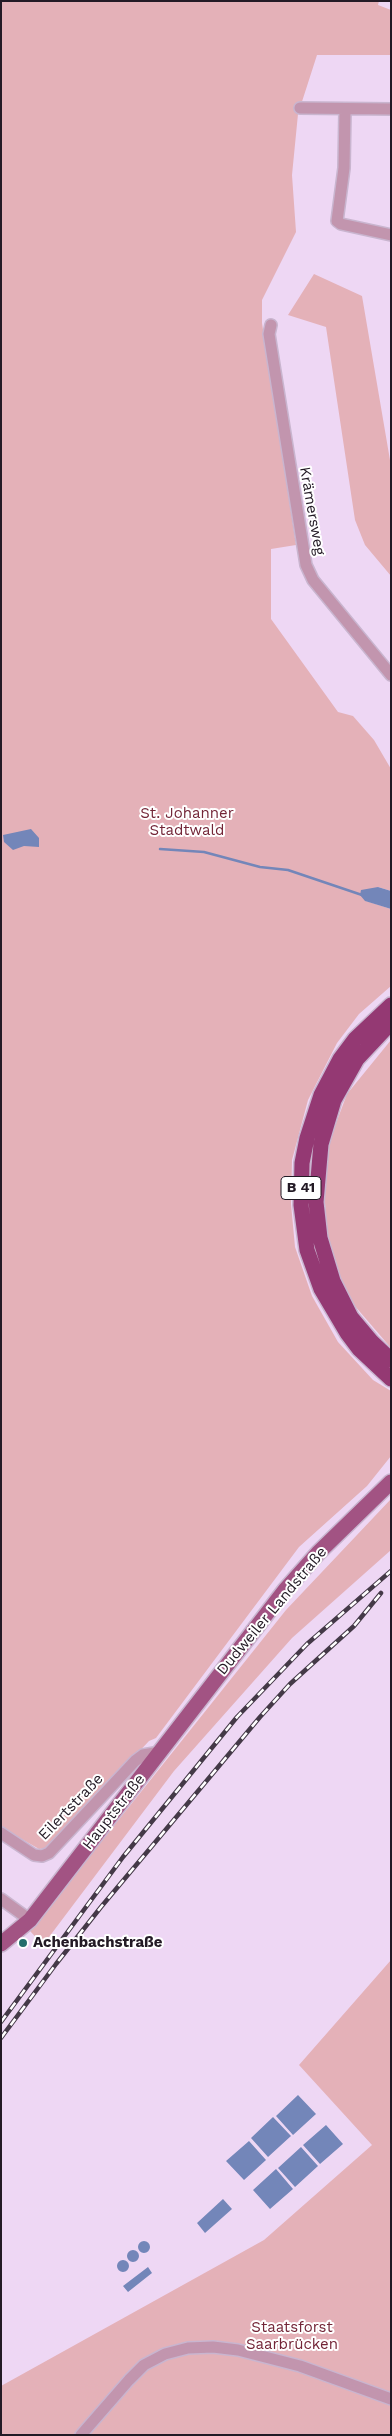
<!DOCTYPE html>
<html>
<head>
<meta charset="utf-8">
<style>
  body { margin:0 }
  #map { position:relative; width:392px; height:2436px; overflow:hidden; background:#eed7f4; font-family:"Work Sans",sans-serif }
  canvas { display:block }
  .frame { position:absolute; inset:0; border:2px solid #231a25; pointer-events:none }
</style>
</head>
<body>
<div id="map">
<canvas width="392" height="2436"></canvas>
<div class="frame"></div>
</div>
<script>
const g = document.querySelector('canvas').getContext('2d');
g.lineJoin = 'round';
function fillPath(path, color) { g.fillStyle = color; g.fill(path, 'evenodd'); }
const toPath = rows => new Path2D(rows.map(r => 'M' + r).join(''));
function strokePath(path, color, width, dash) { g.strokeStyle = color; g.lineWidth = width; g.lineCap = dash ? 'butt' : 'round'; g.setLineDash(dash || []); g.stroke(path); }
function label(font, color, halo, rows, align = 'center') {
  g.font = font + ' "Work Sans",sans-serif'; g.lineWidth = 4; g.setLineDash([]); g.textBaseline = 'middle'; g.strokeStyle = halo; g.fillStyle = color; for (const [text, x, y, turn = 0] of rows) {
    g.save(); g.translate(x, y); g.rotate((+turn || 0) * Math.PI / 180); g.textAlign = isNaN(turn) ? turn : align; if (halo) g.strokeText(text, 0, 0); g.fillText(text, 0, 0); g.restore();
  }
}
fillPath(toPath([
  [1,1,379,1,378,5,391,10,391,55,317,55,298,114,292,175,296,232,262,300,262,323,296,545,271,549,271,619,338,712,353,716,374,740,391,769,391,891,378,887,366,901,391,909,391,986,359,1014,337,1043,308,1100,292,1160,291,1204,295,1247,312,1296,338,1342,373,1380,391,1391,391,1456,367,1486,299,1547,156,1738,149,1741,48,1848,39,1849,1,1827],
  [314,274,362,296,391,466,391,576,365,545,355,520,326,327,288,315],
  [391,1040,391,1348,354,1305,338,1273,328,1242,323,1177,329,1142,347,1094],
  [391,1499,391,1550,292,1638,174,1771,43,1945,30,1931,286,1610],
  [391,1960,391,2435,1,2435,1,2386,264,2240,372,2145,299,2065]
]), '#e4b1b8');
fillPath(toPath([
  [31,829,39,838,39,847,24,846,13,850,4,842,3,835],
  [378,887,391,891,391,909,365,901,360,895,361,890],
  [298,2095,316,2114,293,2135,276,2116],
  [273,2117,291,2136,268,2157,251,2138],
  [326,2125,343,2144,320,2164,303,2145],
  [249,2141,266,2160,244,2180,226,2161],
  [301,2147,318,2166,295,2187,278,2168],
  [276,2169,293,2189,270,2209,253,2190],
  [223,2199,232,2209,205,2233,197,2223],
  '138 2247a6 6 0 1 1 12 0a6 6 0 1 1-12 0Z',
  '127 2256a6 6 0 1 1 12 0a6 6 0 1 1-12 0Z',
  '117 2266a6 6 0 1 1 12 0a6 6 0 1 1-12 0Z',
  [148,2267,152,2273,128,2292,123,2286]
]), '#7386b9');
strokePath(toPath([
  [160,849,204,852,260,867,288,870,362,895]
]), '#7386b9', 2.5);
const minor = toPath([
  [300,108,391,109],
  [345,110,344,168,337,221,341,224,391,235],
  [271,325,269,334,306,565,313,580,391,675],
  [1,1833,34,1855,42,1856,49,1853,135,1761,143,1755,160,1752],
  [1,1899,30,1920],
  [81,2435,129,2380,144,2365,165,2354,188,2348,213,2347,238,2350,300,2366,391,2399]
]);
const major = toPath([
  [1,1944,30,1920,285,1590,318,1553,391,1482]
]);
const highway = toPath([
  [391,1005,355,1039,340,1059,321,1095,307,1138,302,1163,301,1205,307,1250,321,1289,347,1333,359,1349,391,1379],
  [391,1023,357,1059,334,1100,321,1144,316,1202,320,1238,333,1281,351,1317,372,1342,391,1360]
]);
strokePath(minor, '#c9b5cf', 14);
strokePath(major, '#c9b5cf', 18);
strokePath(highway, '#c9b5cf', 18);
strokePath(minor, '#c295ae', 11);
strokePath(major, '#a25383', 15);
strokePath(highway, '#943973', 15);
const rail = toPath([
  [1,2022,123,1857,237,1717,307,1644,391,1571],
  [1,2038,56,1964,101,1907,260,1717,290,1684,354,1626,381,1593]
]);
strokePath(rail, '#443947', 4.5);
strokePath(rail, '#fff', 2.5, [8]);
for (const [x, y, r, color] of [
  [23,1943,5,"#236e6c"]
]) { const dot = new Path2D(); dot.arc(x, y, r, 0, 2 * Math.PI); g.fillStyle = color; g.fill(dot); strokePath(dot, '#fff', 2); }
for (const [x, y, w] of [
  [301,1188,40]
]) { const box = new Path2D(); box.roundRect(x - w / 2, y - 11.5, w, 23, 4); g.fillStyle = '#fff'; g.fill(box); strokePath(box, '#231a25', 1); }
label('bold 14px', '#231a25', null, [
  ["B 41",301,1188]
]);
label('15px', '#231a25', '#fff', [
  ["Krämersweg",312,511,80],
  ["Dudweiler Landstraße",272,1611,-50],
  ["Eilertstraße",71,1807,-46],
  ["Hauptstraße",114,1812,-52]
]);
label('15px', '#732537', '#fff', [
  ["St. Johanner",187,814],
  ["Stadtwald",187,831],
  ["Staatsforst",292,2328],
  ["Saarbrücken",292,2345]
]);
label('bold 15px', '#231a25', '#fff', [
  ["Achenbachstraße",33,1943]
], 'left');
</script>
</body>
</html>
